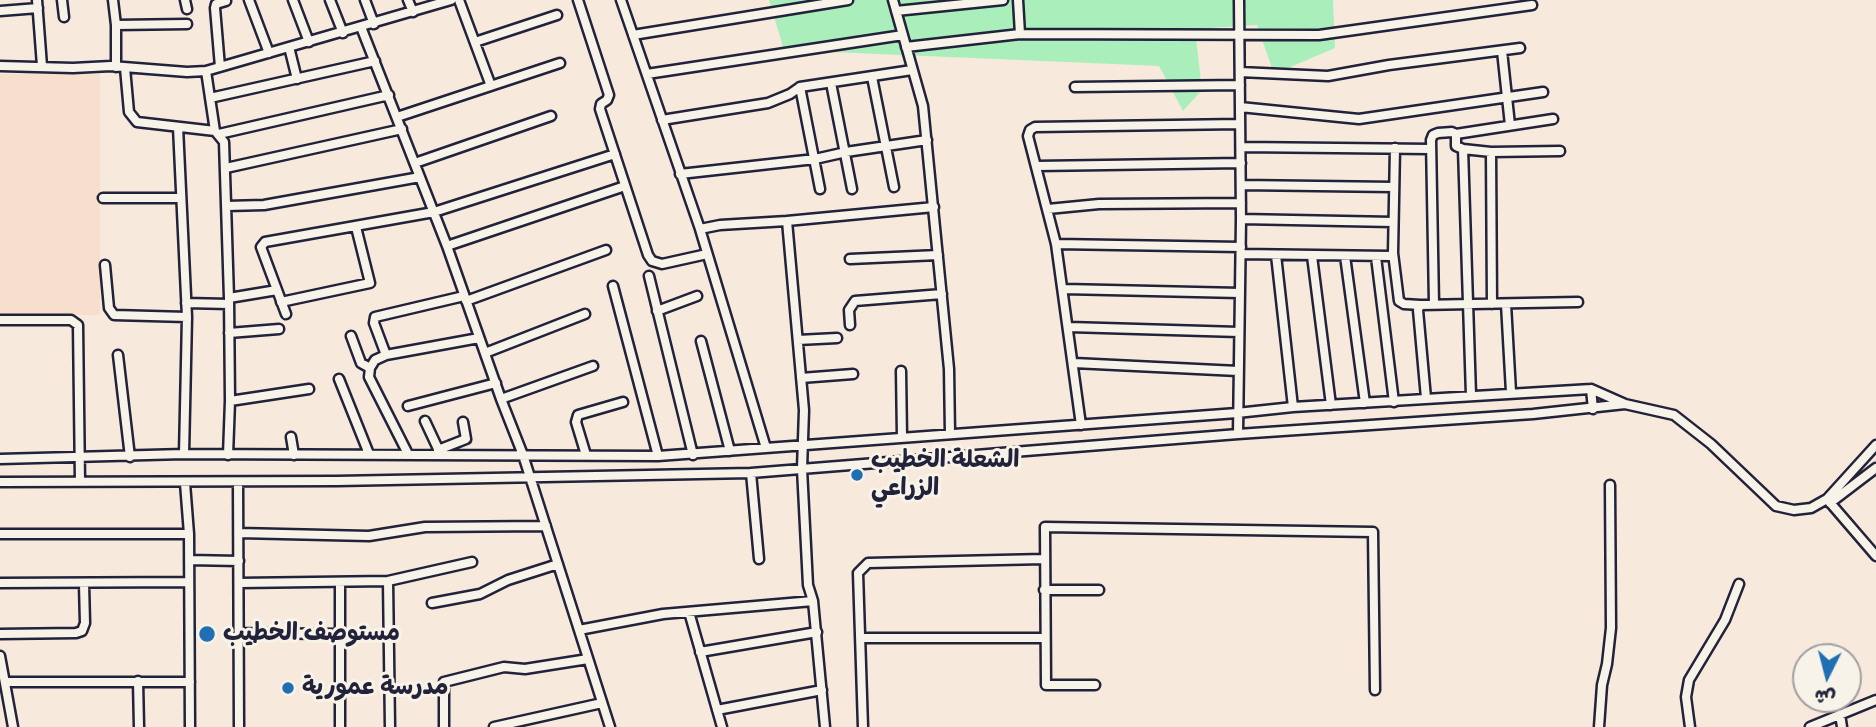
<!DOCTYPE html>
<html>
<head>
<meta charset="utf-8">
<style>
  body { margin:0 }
  #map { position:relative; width:1876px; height:727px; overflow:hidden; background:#f7eadc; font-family:Caveat,"Playpen Sans Arabic",sans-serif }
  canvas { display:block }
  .north { position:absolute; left:1792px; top:643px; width:70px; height:70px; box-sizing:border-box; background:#f7f3e8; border:2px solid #a29fa3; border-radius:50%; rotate:186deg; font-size:19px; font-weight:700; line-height:28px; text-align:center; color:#22223b }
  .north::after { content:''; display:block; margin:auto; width:24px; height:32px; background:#1f6fb2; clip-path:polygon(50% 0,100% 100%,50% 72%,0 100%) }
</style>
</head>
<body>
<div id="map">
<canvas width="1876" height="727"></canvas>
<div class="north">ش</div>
</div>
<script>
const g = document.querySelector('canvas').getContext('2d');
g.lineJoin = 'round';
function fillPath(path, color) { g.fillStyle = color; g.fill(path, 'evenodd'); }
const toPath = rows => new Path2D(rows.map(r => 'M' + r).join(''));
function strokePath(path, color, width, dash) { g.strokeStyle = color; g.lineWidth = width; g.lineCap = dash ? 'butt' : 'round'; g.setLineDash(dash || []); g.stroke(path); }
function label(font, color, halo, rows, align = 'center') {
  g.font = font + ' Caveat,"Playpen Sans Arabic",sans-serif'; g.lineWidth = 6; g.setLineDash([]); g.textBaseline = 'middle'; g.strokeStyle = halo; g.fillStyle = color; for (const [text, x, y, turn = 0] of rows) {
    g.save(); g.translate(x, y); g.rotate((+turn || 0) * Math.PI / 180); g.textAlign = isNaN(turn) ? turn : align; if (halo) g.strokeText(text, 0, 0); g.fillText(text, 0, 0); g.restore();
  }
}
fillPath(toPath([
  [0,74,100,74,100,315,0,315]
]), '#f8dfcd');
fillPath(toPath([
  [769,0,1333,0,1335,48,1274,74,1257,25,1195,29,1202,90,1183,111,1159,66,784,50]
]), '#aaefbb');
const minor = toPath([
  [37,0,42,66],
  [62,0,64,17],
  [113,0,116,25,116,67],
  [185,0,187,9],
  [249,0,269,53],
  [293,0,309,42],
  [330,0,343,33],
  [365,0,374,24],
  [408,0,413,12],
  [459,0,491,86],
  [578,0,609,95,607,100,601,104,600,109,648,255,652,261,662,264,707,254],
  [621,0,700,229,766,448],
  [893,0,923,106,949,369,950,434],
  [1018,0,1020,34],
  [0,11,38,8],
  [896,11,1003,0],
  [116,25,187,24],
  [361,27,447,246,501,399,523,455,610,727],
  [633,35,848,0],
  [475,42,557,15],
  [289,47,297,79],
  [906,47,1020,34,1319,35,1532,5],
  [1502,51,1510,125],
  [0,66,73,68,111,66,187,72,206,71,451,0],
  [220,67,215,8,216,4,226,1],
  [125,68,129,112,137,122,215,131,224,142,229,298,230,401,228,455],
  [206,71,215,131],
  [1240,72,1328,76,1389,65,1520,48],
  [647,74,903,35],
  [872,77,894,187],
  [831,83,852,189],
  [800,87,820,189],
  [1075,87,1240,85],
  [210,98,375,61],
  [1240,107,1359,119,1543,92],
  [397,117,560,63],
  [662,120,768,103,790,94,800,87,912,70],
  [178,127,187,317,184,454],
  [219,134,389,95],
  [1456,134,1553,119],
  [1241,147,1431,149],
  [1463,149,1471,395],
  [1491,152,1492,304],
  [415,163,551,116],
  [1037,166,1241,163],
  [226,168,402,129],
  [680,174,815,159,846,152,927,140],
  [1241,185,1394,187],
  [103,198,181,198],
  [227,206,264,205,420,177],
  [1048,209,1099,204,1241,203],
  [1241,219,1393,222],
  [787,221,934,207],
  [700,229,720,225,787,221,804,410,802,469,808,585,813,601,825,727],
  [1056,244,1241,247],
  [447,246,625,186],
  [1393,253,1399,301,1404,304,1420,305],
  [1241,254,1390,256,1393,253,1395,148],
  [1276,255,1293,407],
  [1312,256,1331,405],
  [1345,256,1365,403],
  [1376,257,1394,402],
  [850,259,938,255],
  [105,265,109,308,114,315,187,317],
  [649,276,693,455],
  [613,286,658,456],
  [1064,289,1240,293],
  [229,298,277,290],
  [466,301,606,250],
  [281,302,370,283,356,227],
  [186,303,229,304],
  [1434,304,1431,140,1433,135,1438,133,1452,132,1456,134,1456,146,1463,149,1491,152,1560,151],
  [1506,304,1511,392],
  [657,311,697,296],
  [286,314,261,247,265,242,434,212,615,154],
  [0,320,71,320,78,325,80,482],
  [850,325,849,310,855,301,942,294],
  [1069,327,1239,332],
  [229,333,279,329],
  [351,336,361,363,370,368],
  [798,340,837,338],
  [701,341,730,451],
  [485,353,585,314],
  [118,355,130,457],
  [386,355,374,323,375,317,464,296],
  [1074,363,1238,371],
  [901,371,902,437],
  [801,378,853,374],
  [339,379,369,454],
  [1591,389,1593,409],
  [1426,398,1418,310,1420,305,1578,302],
  [501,399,593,366],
  [230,401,309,389],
  [408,406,496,383],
  [425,421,440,453],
  [1081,425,1056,244,1028,136,1030,130,1035,127,1240,124],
  [1238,434,1241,219,1239,0],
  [291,437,294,455],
  [438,450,466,439,463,422],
  [408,454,369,377,370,368,375,360,386,355,479,338],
  [586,455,576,422,578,415,623,402],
  [0,459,184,454,658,456,1237,413,1293,407,1591,389,1625,404,1674,415,1711,444,1776,506,1794,510,1811,508,1827,499,1876,445],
  [751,473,759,559],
  [0,482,337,481,751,473,1238,434,1533,414,1625,404],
  [238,482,239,727],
  [185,483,189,534,190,727],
  [1827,499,1876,556],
  [1830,503,1876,468],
  [239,533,369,536,425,527,546,526],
  [0,534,189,534],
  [189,560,239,561],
  [388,581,390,727],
  [0,583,189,582],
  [239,583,388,581,472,562],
  [340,583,340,727],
  [1044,590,1099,590],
  [432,603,480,594,508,580,558,564],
  [689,612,722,727],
  [579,630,663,614,813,601],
  [239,633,339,634],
  [0,634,76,633,82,631,85,623,84,584],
  [862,638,1045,638],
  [700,652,817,632],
  [0,656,13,727],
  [138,681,139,727],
  [5,682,190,682],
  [1095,685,1046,685,1045,527,1373,532,1375,690],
  [717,710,822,690],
  [1840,714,1842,727],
  [444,727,444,682,504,667,525,669,588,659],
  [494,727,602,703],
  [863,727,858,573,868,563,1044,559],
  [1599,727,1602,685,1607,664,1611,628,1610,485],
  [1690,727,1686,697,1689,680,1725,620,1739,584],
  [1810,727,1876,700]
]);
strokePath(minor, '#22223b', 13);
strokePath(minor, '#f7f3e8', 8);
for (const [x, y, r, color] of [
  [857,475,7,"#1f6fb2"],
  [207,634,9,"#1f6fb2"],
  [288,688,7,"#1f6fb2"]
]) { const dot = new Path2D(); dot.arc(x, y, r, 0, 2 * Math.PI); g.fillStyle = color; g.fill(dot); strokePath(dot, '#f7f3e8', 2.5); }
label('bold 24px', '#22223b', '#f7f3e8', [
  ["الشعلة الخطيب",871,461],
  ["الزراعي",871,489],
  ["مستوصف الخطيب",223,634],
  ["مدرسة عمورية",302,688]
], 'left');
</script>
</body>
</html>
